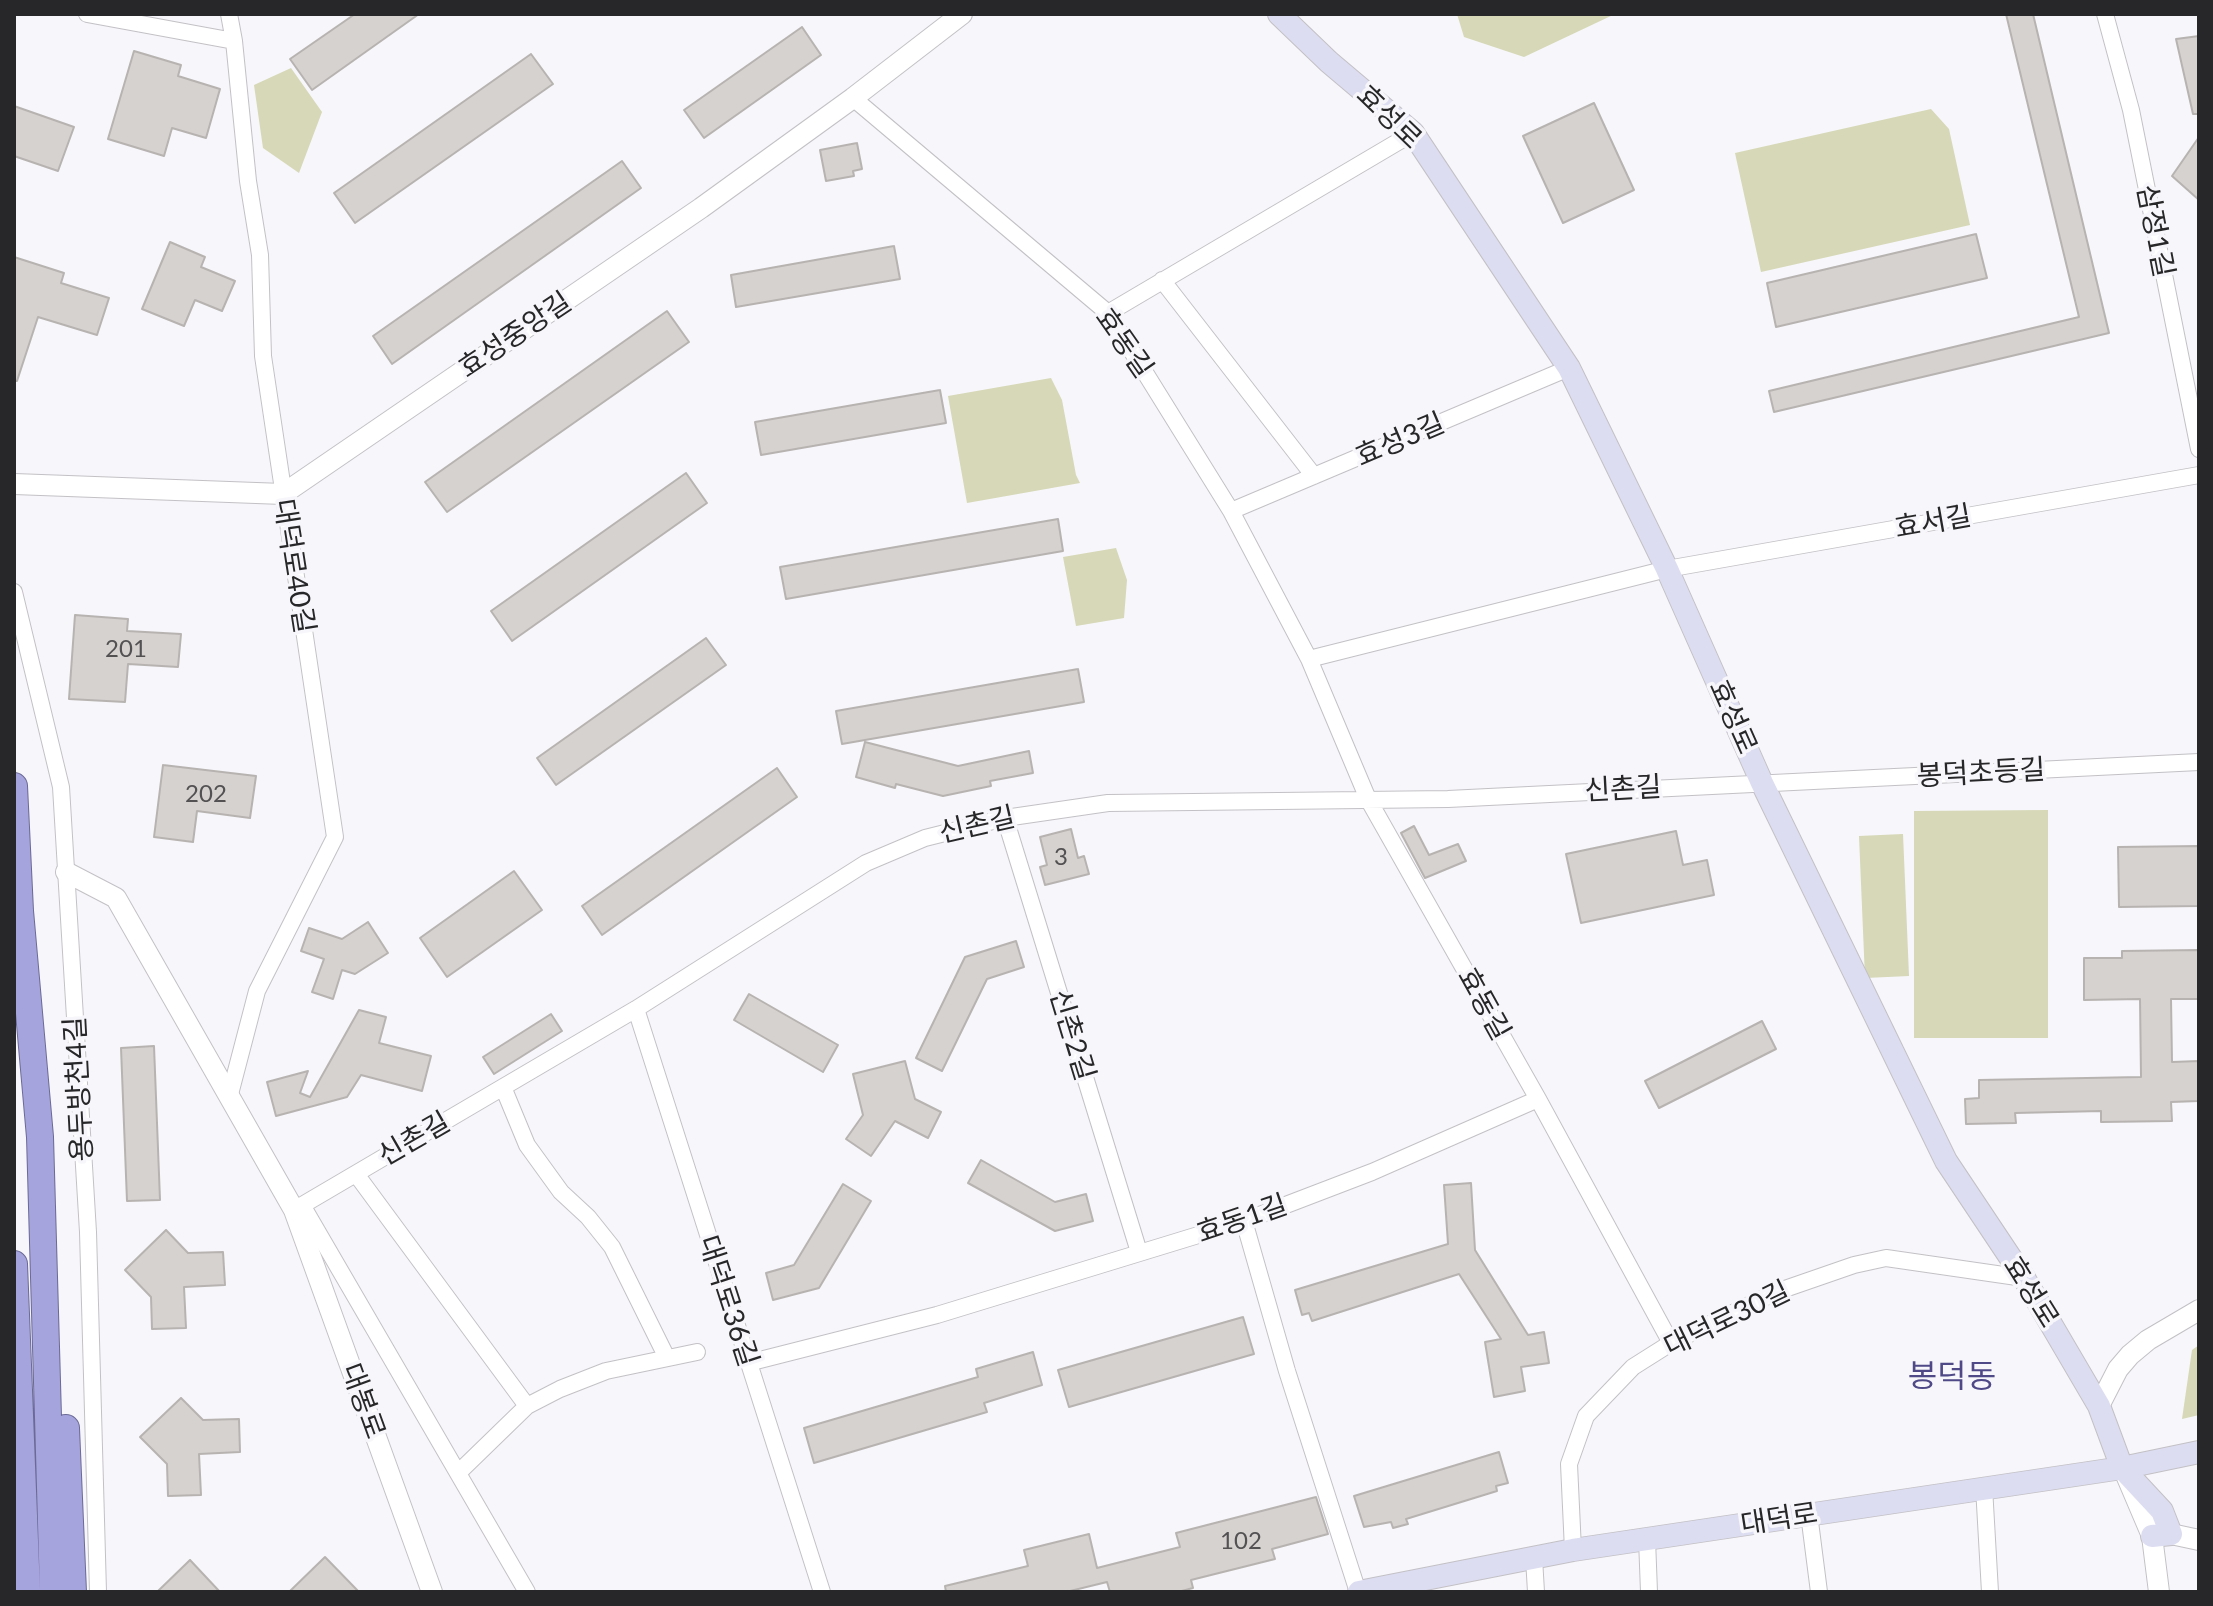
<!DOCTYPE html>
<html>
<head>
<meta charset="utf-8">
<style>
  body { margin:0 }
  #map { position:relative; width:2213px; height:1606px; overflow:hidden; background:#f7f6fa; font-family:Lato,sans-serif }
  canvas { display:block }
  .frame { position:absolute; inset:0; border:16px solid #272628; pointer-events:none }
</style>
</head>
<body>
<div id="map">
<canvas width="2213" height="1606"></canvas>
<div class="frame"></div>
</div>
<script>
const g = document.querySelector('canvas').getContext('2d');
g.lineJoin = 'round';
function fillPath(path, color) { g.fillStyle = color; g.fill(path, 'evenodd'); }
const toPath = rows => new Path2D(rows.map(r => 'M' + r).join(''));
function strokePath(path, color, width, dash) { g.strokeStyle = color; g.lineWidth = width; g.lineCap = dash ? 'butt' : 'round'; g.setLineDash(dash || []); g.stroke(path); }
function label(font, color, halo, rows, align = 'center') {
  g.font = font + ' Lato,"Noto Sans KR",sans-serif'; g.lineWidth = 7; g.setLineDash([]); g.textBaseline = 'middle'; g.strokeStyle = halo; g.fillStyle = color; for (const [text, x, y, turn = 0] of rows) {
    g.save(); g.translate(x, y); g.rotate((+turn || 0) * Math.PI / 180); g.textAlign = isNaN(turn) ? turn : align; if (halo) g.strokeText(text, 0, 0); g.fillText(text, 0, 0); g.restore();
  }
}
fillPath(toPath([
  [1457,14,1615,14,1524,57,1464,37],
  [291,68,322,112,299,173,263,148,254,85],
  [1931,109,1949,129,1970,225,1761,272,1735,153],
  [1051,378,1062,400,1076,475,1080,483,967,503,948,396],
  [1116,548,1127,580,1124,618,1076,626,1063,557],
  [2048,810,2048,1038,1914,1038,1914,811],
  [1903,834,1909,976,1865,978,1859,836],
  [2199,1345,2199,1415,2182,1419,2192,1350]
]), '#d6d8b7');
const building = toPath([
  [355,14,419,14,312,90,290,59,355,14],
  [2006,14,2033,14,2109,333,1774,412,1769,391,2079,317,2006,14],
  [802,27,821,55,704,138,684,110,802,27],
  [2199,36,2199,114,2193,114,2176,39,2199,36],
  [134,51,181,65,178,76,220,89,206,138,172,128,164,156,108,139,134,51],
  [531,54,553,84,355,223,334,193,531,54],
  [1594,103,1634,190,1563,223,1523,136,1594,103],
  [14,106,74,127,58,171,14,156,14,106],
  [2199,137,2199,200,2172,176,2199,137],
  [857,143,862,169,853,171,854,176,826,181,820,150,857,143],
  [622,161,641,188,392,364,373,336,622,161],
  [1976,234,1987,278,1776,327,1767,283,1976,234],
  [170,242,205,257,201,267,235,281,222,311,195,300,184,326,142,309,170,242],
  [894,246,900,279,736,307,731,275,894,246],
  [14,257,64,273,61,283,109,298,97,335,38,317,17,381,14,381,14,257],
  [667,311,689,342,447,512,425,482,667,311],
  [940,390,946,423,761,455,755,422,940,390],
  [686,473,707,503,512,641,491,611,686,473],
  [1058,519,1063,551,786,599,780,567,1058,519],
  [75,615,128,619,127,631,181,634,178,667,128,664,125,702,69,699,75,615],
  [706,638,726,665,556,785,537,758,706,638],
  [1078,669,1084,702,842,744,836,711,1078,669],
  [865,742,958,766,1029,751,1033,773,990,781,991,786,943,796,896,784,895,788,856,777,865,742],
  [163,765,256,776,250,818,197,811,193,842,154,837,163,765],
  [777,768,797,797,602,935,582,906,777,768],
  [1414,826,1429,855,1458,844,1466,861,1425,878,1401,833,1414,826],
  [1071,829,1078,858,1084,856,1089,874,1045,885,1040,867,1047,865,1040,837,1071,829],
  [1676,831,1683,865,1707,860,1714,895,1581,923,1566,854,1676,831],
  [2199,846,2199,906,2119,907,2118,847,2199,846],
  [514,871,542,910,447,977,420,938,514,871],
  [368,922,388,953,355,974,342,970,333,999,312,992,324,959,301,951,309,928,342,939,368,922],
  [1016,941,1024,967,987,979,942,1071,916,1058,965,957,1016,941],
  [2199,950,2199,999,2171,999,2172,1062,2199,1061,2199,1101,2171,1102,2172,1121,2101,1122,2101,1111,2015,1113,2016,1123,1966,1124,1965,1099,1979,1098,1979,1080,2141,1077,2140,999,2084,1000,2084,958,2122,958,2122,951,2199,950],
  [749,994,838,1045,823,1072,734,1020,749,994],
  [359,1010,386,1017,379,1043,431,1056,422,1091,361,1075,347,1097,276,1116,267,1082,308,1071,300,1093,310,1097,359,1010],
  [551,1014,562,1031,494,1074,483,1057,551,1014],
  [1762,1021,1776,1049,1659,1108,1645,1081,1762,1021],
  [154,1046,160,1200,127,1201,121,1048,154,1046],
  [905,1061,915,1099,941,1112,928,1138,895,1121,871,1156,846,1139,863,1115,853,1074,905,1061],
  [981,1160,1055,1202,1086,1194,1093,1221,1055,1231,968,1183,981,1160],
  [1471,1183,1475,1250,1528,1335,1544,1332,1549,1363,1521,1367,1525,1391,1494,1397,1485,1342,1501,1339,1459,1274,1312,1321,1309,1313,1302,1315,1295,1290,1448,1244,1444,1185,1471,1183],
  [843,1184,871,1201,819,1288,773,1300,766,1273,794,1265,843,1184],
  [166,1230,188,1253,223,1252,225,1285,184,1287,186,1328,152,1329,151,1297,125,1270,166,1230],
  [1243,1317,1254,1354,1069,1407,1058,1370,1243,1317],
  [1033,1352,1042,1385,984,1403,987,1412,814,1463,804,1428,978,1377,976,1369,1033,1352],
  [181,1398,203,1420,239,1419,240,1452,199,1454,201,1495,168,1496,167,1464,140,1437,181,1398],
  [1499,1452,1508,1483,1496,1486,1497,1491,1406,1519,1408,1524,1393,1528,1391,1522,1364,1527,1354,1496,1499,1452],
  [1316,1497,1328,1534,1272,1549,1275,1559,1191,1580,1193,1588,1178,1592,1110,1592,1107,1582,1066,1592,946,1592,945,1586,1028,1566,1024,1550,1089,1534,1097,1568,1180,1547,1176,1533,1316,1497],
  [325,1557,359,1592,289,1592,325,1557],
  [190,1560,220,1592,157,1592,190,1560]
]);
fillPath(building, '#d6d2d0');
strokePath(building, '#b7b3b1', 2);
const minor = toPath([
  [87,14,234,41],
  [229,14,234,41,248,181,260,255,263,356,335,837,257,991,229,1098],
  [2105,14,2131,110,2199,449],
  [853,98,1108,313,1231,511,1309,659,1368,799,1538,1099,1671,1343],
  [1162,280,1314,476],
  [1108,313,1413,133],
  [1231,511,1569,368],
  [14,592,61,787,88,1232,98,1592],
  [1309,659,1667,569,2199,475],
  [1005,818,1139,1252],
  [636,1009,822,1592],
  [503,1087,527,1145,561,1192,588,1217,612,1247,667,1358],
  [356,1174,527,1406],
  [302,1205,527,1592],
  [294,1210,636,1009,866,863,925,838,1005,818,1108,803,1448,799,2199,762],
  [1244,1221,1287,1371,1358,1592],
  [748,1363,937,1315,1244,1221,1372,1172,1538,1099],
  [458,1473,527,1406,560,1389,606,1371,697,1352],
  [1984,1487,1990,1592],
  [1809,1514,1819,1592],
  [1647,1539,1649,1592],
  [1573,1550,1569,1464,1586,1416,1633,1367,1671,1343,1776,1292,1854,1265,1886,1258,2024,1278],
  [1534,1558,1536,1592]
]);
const tertiary = toPath([
  [14,484,283,494,701,208,853,98,962,14],
  [66,872,116,898,294,1210,432,1592],
  [2099,1406,2118,1369,2130,1355,2148,1340,2199,1310],
  [2126,1475,2152,1536,2159,1592],
  [2171,1534,2199,1540]
]);
const secondary = toPath([
  [1279,14,1329,62,1413,133,1569,368,1667,569,1762,783,1946,1161,2024,1278,2099,1406,2122,1468,2162,1511,2171,1534,2152,1536],
  [1359,1592,1573,1550,2122,1468,2199,1452]
]);
const trunk = toPath([
  [14,786,20,911,40,1137,53,1592],
  [14,1264,27,1592],
  [66,1428,73,1592]
]);
strokePath(minor, '#c3c1c5', 18);
strokePath(tertiary, '#c3c1c5', 22);
strokePath(secondary, '#c3c1c5', 24);
strokePath(trunk, '#6b6a97', 28);
strokePath(minor, '#fff', 16);
strokePath(tertiary, '#fff', 20);
strokePath(secondary, '#ddddf2', 22);
strokePath(trunk, '#a6a4dc', 26);
label('24px', '#535152', null, [
  ["201",126,649],
  ["202",206,794],
  ["3",1061,857],
  ["102",1241,1541]
]);
label('28px', '#272628', '#f7f6fa', [
  ["효성로",1389,117,44],
  ["삼정1길",2155,231,79],
  ["효성중앙길",515,335,-34],
  ["효동길",1124,343,55],
  ["효성3길",1400,440,-23],
  ["효서길",1933,522,-10],
  ["대덕로40길",294,566,81],
  ["효성로",1733,717,66],
  ["봉덕초등길",1981,773,-3],
  ["신촌길",1623,789,-3],
  ["신촌길",977,825,-13],
  ["효동길",1484,1004,61],
  ["신촌2길",1072,1035,73],
  ["용두방천4길",79,1089,-93],
  ["신촌길",414,1139,-30],
  ["효동1길",1242,1219,-19],
  ["효성로",2031,1292,58],
  ["대덕로36길",728,1301,72],
  ["대덕로30길",1727,1319,-26],
  ["대봉로",363,1401,70],
  ["대덕로",1779,1519,-9]
]);
label('32px', '#4f4987', '#f7f6fa', [
  ["봉덕동",1952,1377]
]);
</script>
</body>
</html>
